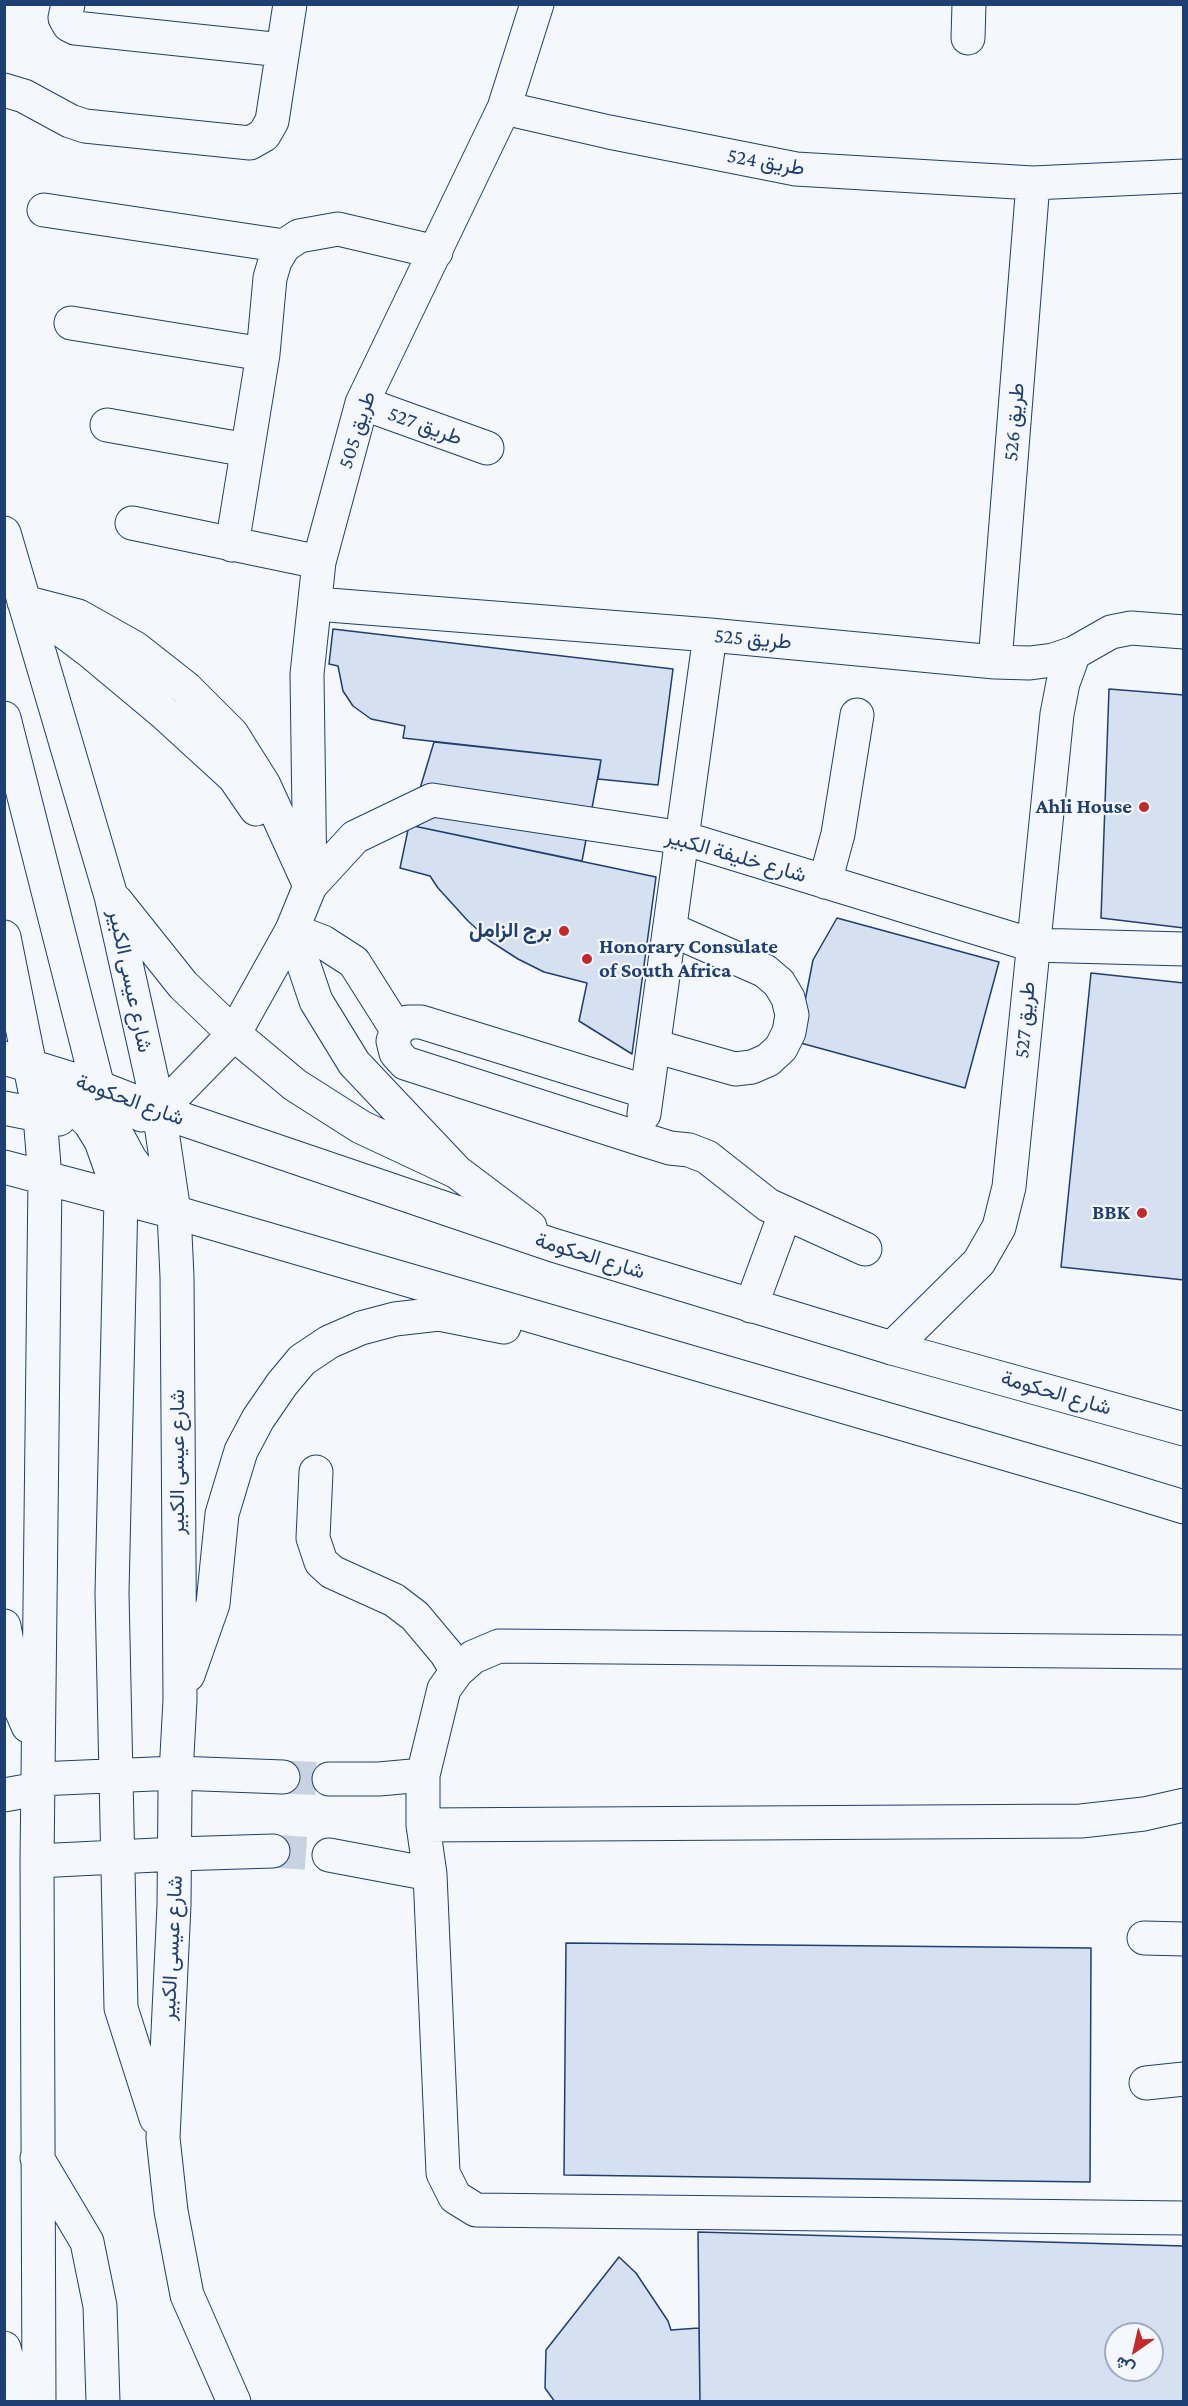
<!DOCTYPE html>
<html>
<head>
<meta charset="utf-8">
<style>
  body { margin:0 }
  #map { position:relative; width:1188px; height:2406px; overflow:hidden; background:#f4f7fb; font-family:"Crimson Pro",Vazirmatn,serif }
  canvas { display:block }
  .frame { position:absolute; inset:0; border:6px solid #1d3f73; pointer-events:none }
  .north { position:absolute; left:1104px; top:2322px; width:60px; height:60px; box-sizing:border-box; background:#f4f7fb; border:2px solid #9eadc5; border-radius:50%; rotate:214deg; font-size:16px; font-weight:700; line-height:24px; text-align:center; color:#1d3f73 }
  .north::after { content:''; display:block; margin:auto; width:21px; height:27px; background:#c62828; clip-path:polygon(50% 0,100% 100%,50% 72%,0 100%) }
</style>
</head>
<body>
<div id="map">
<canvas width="1188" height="2406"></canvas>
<div class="frame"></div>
<div class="north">ش</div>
</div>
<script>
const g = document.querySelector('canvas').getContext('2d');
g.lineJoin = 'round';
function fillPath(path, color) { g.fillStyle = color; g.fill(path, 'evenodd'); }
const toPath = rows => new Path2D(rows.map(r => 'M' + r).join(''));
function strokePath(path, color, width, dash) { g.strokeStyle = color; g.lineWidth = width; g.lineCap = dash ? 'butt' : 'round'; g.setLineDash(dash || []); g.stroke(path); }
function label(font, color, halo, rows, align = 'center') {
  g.font = font + ' "Crimson Pro",Vazirmatn,serif'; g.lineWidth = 4.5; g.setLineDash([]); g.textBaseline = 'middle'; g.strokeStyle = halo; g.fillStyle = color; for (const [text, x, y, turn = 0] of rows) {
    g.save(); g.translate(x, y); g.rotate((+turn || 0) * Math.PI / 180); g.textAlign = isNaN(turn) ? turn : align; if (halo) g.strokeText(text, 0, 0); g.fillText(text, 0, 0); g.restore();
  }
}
const building = toPath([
  [333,629,673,669,658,785,598,779,601,760,403,738,405,726,371,719,353,706,343,691,338,666,329,664,333,629],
  [1109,689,1184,695,1184,928,1101,918,1109,689],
  [434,742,601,760,582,861,409,825,434,742],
  [409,825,656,877,632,1054,579,1021,587,983,544,972,518,959,490,941,468,921,438,888,430,876,400,868,409,825],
  [837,918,999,962,965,1088,797,1042,813,960,837,918],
  [1091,973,1184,983,1184,1280,1061,1267,1091,973],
  [566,1943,1091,1948,1090,2182,564,2175,566,1943],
  [698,2232,1184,2246,1184,2402,700,2402,698,2232],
  [1116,2334,1152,2334,1152,2370,1116,2370,1116,2334],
  [619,2257,636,2273,668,2321,671,2330,699,2328,700,2402,555,2402,545,2388,546,2350,619,2257]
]);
fillPath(building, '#d5e0f0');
strokePath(building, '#1d3f73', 1.5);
strokePath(toPath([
  [283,1777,329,1779],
  [273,1851,329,1855]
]), '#c9d2e0', 33, [33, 16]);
const minor = toPath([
  [68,4,65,18,69,25,75,28,282,50],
  [968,38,969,4],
  [4,90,24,96,70,121,85,126,250,143,264,135,272,121,290,4],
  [504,108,609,132,796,169,1033,183,1184,176],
  [44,210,284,246],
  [71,323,263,354],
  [362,403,487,448],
  [107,425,247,450],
  [132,523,319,562],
  [232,545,263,354,270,278,275,261,284,246,299,236,338,229,436,252],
  [316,604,710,635,995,662,1030,663,1053,660,1074,653,1111,632,1131,628,1184,632],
  [995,662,1033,183],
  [825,882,838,834,857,715],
  [310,886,307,674,319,562,362,403,504,108,537,4],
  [310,886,355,837,432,800,683,838,1032,945,1184,949],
  [292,930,323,942,354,962,397,1030],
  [654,1046,735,1069,752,1067,768,1060,781,1048,789,1032,792,1015,788,998,779,983,765,971,670,929],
  [647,1092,421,1022,408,1022,397,1030,393,1041,396,1053,405,1063,641,1139,670,1148,689,1150,707,1157,768,1205,865,1249],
  [644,1114,710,635],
  [751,1306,785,1214],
  [892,1348,979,1262,999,1227,1009,1187,1057,714,1063,683,1074,653],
  [316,1472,313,1538,321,1562,332,1572,394,1600,415,1616,446,1653,457,1671],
  [1184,1652,499,1646,473,1657,457,1671,444,1689,423,1775,423,1825,430,1874,443,2173,455,2197,476,2210,1184,2218],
  [176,1773,283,1777],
  [329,1779,379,1779,423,1775],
  [423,1825,1081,1821,1144,1814,1184,1805],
  [176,1854,273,1851],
  [329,1855,430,1874],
  [1144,1938,1184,1939],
  [1146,2083,1184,2079]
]);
const major = toPath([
  [4,533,111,896,159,1111,174,1212,177,1277,180,1700,175,1792,174,1905,163,2138,171,2211,187,2295,234,2402],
  [24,602,78,616,135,648,186,688,232,734,264,785,310,886,292,930,234,1034,159,1111,142,1115],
  [46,618,91,652,164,713,234,777,256,809],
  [4,718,98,1087,109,1120,130,1159,154,1192,174,1212],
  [116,901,183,985,234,1034,295,1085,361,1127,457,1172],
  [292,930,316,1001,354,1063,457,1172,530,1227],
  [4,937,40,1116,45,1178,37,1861,39,2402],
  [4,1058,98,1087,159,1111,553,1245,892,1348,1184,1429],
  [36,1071,90,1123,101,1141,121,1197,112,1593,121,2008,156,2118],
  [4,1108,59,1119],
  [4,1167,174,1212,1089,1478,1184,1507],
  [4,1626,19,1705,28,1726],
  [188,1675,213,1604,222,1514,241,1451,258,1419,282,1384,302,1360,329,1342,361,1328,395,1319,439,1314,504,1327],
  [38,1779,176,1773],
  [4,1795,38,1789],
  [37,1861,176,1854],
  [37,2158,87,2242,100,2306,103,2402],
  [4,2348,19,2402]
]);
strokePath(minor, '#1d3f73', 35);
strokePath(major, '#1d3f73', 35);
strokePath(minor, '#f4f7fb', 33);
strokePath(major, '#f4f7fb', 33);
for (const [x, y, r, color] of [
  [1144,807,6,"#c62828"],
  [564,931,6,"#c62828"],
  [587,959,6,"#c62828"],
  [1142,1213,6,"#c62828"]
]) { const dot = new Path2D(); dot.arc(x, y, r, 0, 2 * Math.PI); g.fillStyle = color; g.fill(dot); strokePath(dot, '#f4f7fb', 2); }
label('21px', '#1d3f73', '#f4f7fb', [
  ["طريق 524",766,162,10],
  ["طريق 526",1014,422,-85],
  ["طريق 527",425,426,20],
  ["طريق 505",357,430,-72],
  ["طريق 525",753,639,5],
  ["شارع خليفة الكبير",736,856,16],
  ["شارع عيسى الكبير",130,981,78],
  ["طريق 527",1025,1020,-85],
  ["شارع الحكومة",130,1100,20],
  ["شارع الحكومة",590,1256,17],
  ["شارع الحكومة",1056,1393,16],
  ["شارع عيسى الكبير",178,1462,-90],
  ["شارع عيسى الكبير",172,1948,-87]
]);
label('bold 21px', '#1d3f73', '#f4f7fb', [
  ["Ahli House",1132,807],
  ["برج الزامل",552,931],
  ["Honorary Consulate",599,947,"left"],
  ["of South Africa",599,971,"left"],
  ["BBK",1130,1213]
], 'right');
</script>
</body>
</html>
